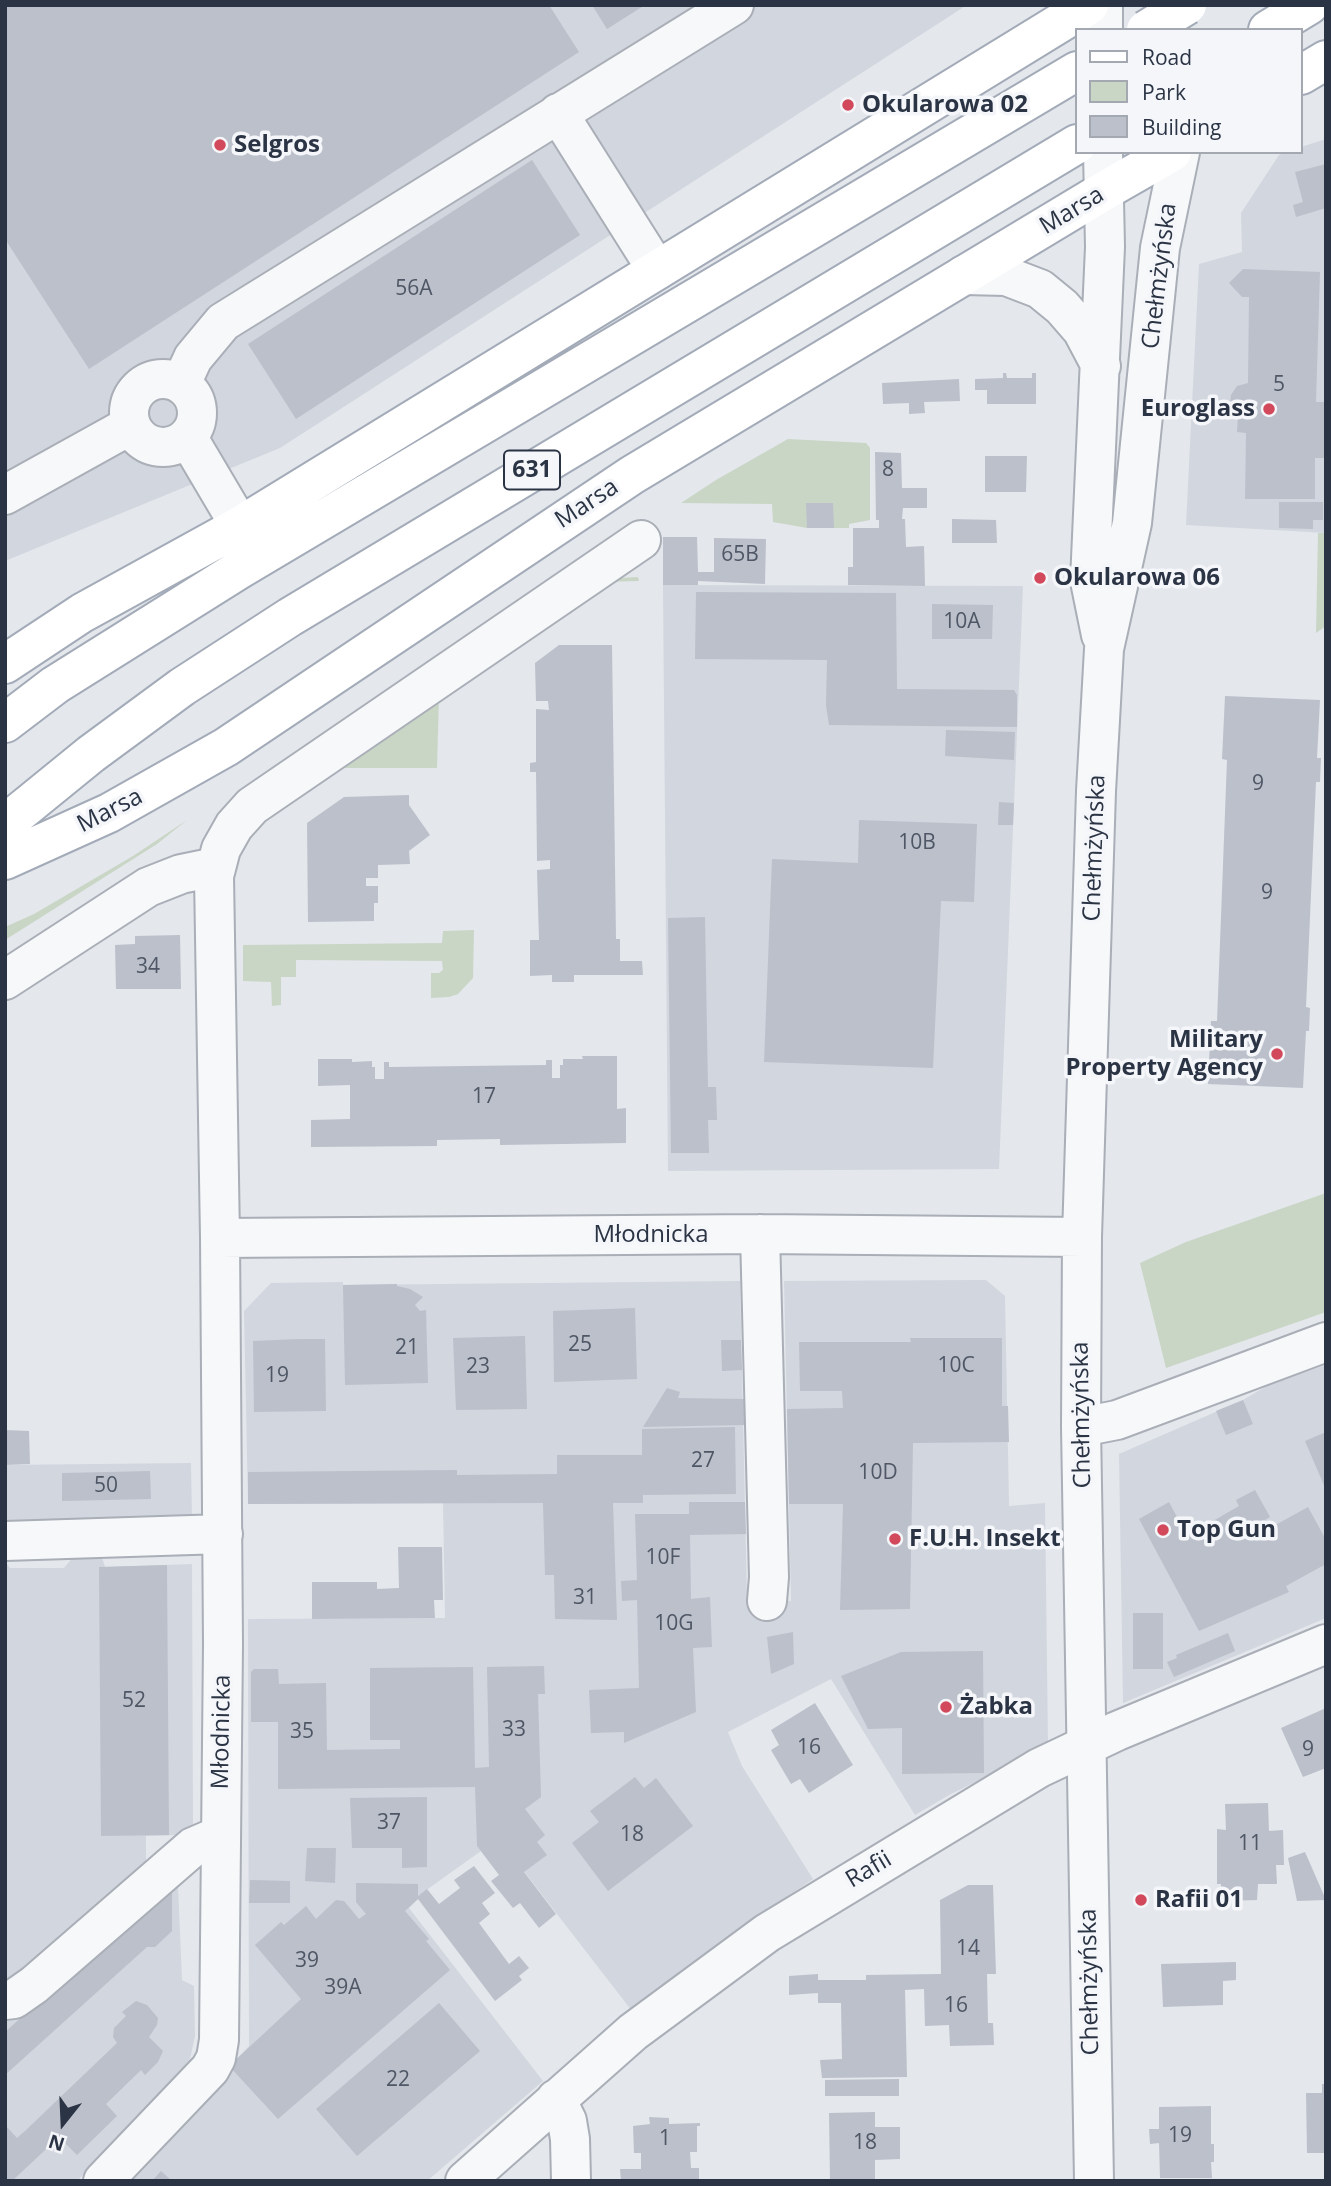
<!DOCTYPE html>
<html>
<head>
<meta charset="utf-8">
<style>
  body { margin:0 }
  #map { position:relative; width:1331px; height:2186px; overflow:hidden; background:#e4e7ec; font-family:"Open Sans",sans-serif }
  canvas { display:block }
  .frame { position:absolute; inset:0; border:7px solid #2b3445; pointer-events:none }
  .legend { position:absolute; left:1075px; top:28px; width:228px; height:126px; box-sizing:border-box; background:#f4f6f9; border:2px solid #a4a8b1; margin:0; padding:9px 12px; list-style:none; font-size:21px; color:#2b3445 }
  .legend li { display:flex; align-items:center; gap:14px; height:35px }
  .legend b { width:35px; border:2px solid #a4a8b1 }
  .north { position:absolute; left:28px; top:2088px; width:70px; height:70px; -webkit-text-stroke:5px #f4f6f9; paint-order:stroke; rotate:198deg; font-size:19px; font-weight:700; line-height:28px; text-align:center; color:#2b3445 }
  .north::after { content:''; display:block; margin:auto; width:24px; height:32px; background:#2b3445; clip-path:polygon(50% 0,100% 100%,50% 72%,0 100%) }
</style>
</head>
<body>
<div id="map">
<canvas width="1331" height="2186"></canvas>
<div class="frame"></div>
<ul class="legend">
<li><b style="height:9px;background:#fff"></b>Road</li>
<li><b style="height:19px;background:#c9d6c5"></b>Park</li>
<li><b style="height:19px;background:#bbc0ca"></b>Building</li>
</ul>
<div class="north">N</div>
</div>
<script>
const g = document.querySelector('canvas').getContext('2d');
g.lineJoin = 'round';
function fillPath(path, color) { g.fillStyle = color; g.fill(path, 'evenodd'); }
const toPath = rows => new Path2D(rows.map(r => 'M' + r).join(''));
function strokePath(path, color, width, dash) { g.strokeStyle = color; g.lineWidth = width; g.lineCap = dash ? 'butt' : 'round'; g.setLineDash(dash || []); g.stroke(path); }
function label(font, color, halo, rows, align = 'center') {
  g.font = font + ' "Open Sans",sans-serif'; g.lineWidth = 7; g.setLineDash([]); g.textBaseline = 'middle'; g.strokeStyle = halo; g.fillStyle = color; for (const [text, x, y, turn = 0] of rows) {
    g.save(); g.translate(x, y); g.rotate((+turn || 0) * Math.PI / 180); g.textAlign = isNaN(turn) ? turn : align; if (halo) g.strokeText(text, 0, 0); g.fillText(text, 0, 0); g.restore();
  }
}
fillPath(toPath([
  [5,5,967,5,280,448,5,561],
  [1326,139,1326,533,1186,525,1199,264,1242,252,1241,213,1279,155,1287,152,1301,152,1301,147],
  [663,585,1023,586,999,1169,668,1171],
  [986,1280,1005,1296,1009,1506,1045,1503,1048,1746,949,1795,915,1815,831,1679,728,1732,742,1766,813,1879,723,1940,632,2011,516,1861,477,1846,481,1851,418,1896,417,1900,409,1908,543,2081,427,2181,120,2181,249,2046,248,1619,445,1618,443,1503,248,1504,244,1311,271,1283,343,1282,343,1285,740,1281,747,1599,791,1601,784,1281],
  [1326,1365,1326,1618,1123,1703,1119,1454,1243,1400,1272,1383],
  [191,1463,192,1519,5,1524,5,1465],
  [100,1551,105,1567,192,1564,193,1824,181,1835,146,1836,146,1866,37,1963,5,1984,5,1562,10,1568,64,1568,77,1552],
  [178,1886,182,1980,194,1986,195,2036,190,2059,166,2088,77,2181,5,2181,5,2011,165,1890]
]), '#d2d6de');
fillPath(toPath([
  [788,439,866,443,870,448,870,520,849,524,849,528,807,528,773,522,772,504,681,503,716,480],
  [1318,533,1326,533,1326,626,1316,633],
  [638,577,639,581,602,582,439,696,437,768,337,768,601,579],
  [187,820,157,844,5,940,5,927,34,914,133,856],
  [474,930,473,978,458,994,449,997,431,998,431,973,439,973,443,970,442,961,296,960,296,977,281,977,281,1005,272,1006,271,982,243,981,243,945,442,943,443,931],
  [1326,1193,1326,1312,1166,1368,1140,1263,1186,1242]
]), '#c9d6c5');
fillPath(toPath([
  [5,5,549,5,579,52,89,369,5,239],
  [592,5,645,5,607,29],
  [532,160,580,235,296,419,248,344],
  [1326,164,1326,208,1296,217,1293,205,1303,202,1295,172],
  [1243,269,1320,272,1316,402,1326,402,1326,458,1315,458,1315,499,1245,499,1246,433,1237,432,1238,415,1229,415,1231,395,1237,386,1248,383,1249,297,1242,297,1229,283],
  [1003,373,1006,373,1007,378,1032,378,1032,373,1036,373,1036,404,987,404,987,390,975,390,975,379,1003,378],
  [959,379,960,401,924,402,925,413,909,414,909,403,883,404,882,383],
  [875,452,901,453,902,488,927,488,927,508,903,508,902,519,905,519,906,547,924,546,925,586,848,585,848,567,853,567,853,528,879,528,879,520,876,520],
  [985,456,1027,456,1026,492,985,492],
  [1279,502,1323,502,1323,520,1313,520,1313,529,1279,528],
  [806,503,833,503,834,528,807,528],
  [952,519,996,520,997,543,952,543],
  [663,537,697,537,698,572,714,572,714,538,766,539,765,584,698,581,698,585,663,585],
  [696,592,896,593,897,689,1014,690,1017,695,1017,727,829,725,826,705,827,660,695,659],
  [932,604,993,605,992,639,932,639],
  [559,645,612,645,616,939,620,939,620,961,642,961,643,975,574,975,574,982,552,982,552,975,530,976,530,940,539,940,537,870,550,869,550,860,537,861,536,772,530,772,530,763,536,762,536,709,549,710,548,701,536,701,535,663],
  [1225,696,1320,700,1317,758,1321,758,1320,782,1316,782,1306,1007,1310,1008,1309,1031,1306,1031,1303,1088,1208,1084,1211,1021,1217,1021,1227,760,1222,759],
  [946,730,1015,732,1014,760,945,756],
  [409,795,409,805,430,835,409,851,410,864,378,865,378,878,366,878,366,886,378,886,378,903,374,903,374,921,308,922,307,823,344,797],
  [999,802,1014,803,1013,825,998,825],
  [859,820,977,824,974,902,941,901,933,1068,764,1062,772,859,858,863],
  [705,917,708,1087,716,1087,717,1120,708,1120,709,1153,671,1153,668,918],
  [180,935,181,989,116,989,115,945,135,944,135,936],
  [582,1056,617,1056,617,1109,626,1108,626,1143,500,1145,500,1139,437,1140,437,1146,311,1147,311,1120,350,1119,350,1085,318,1086,318,1059,352,1059,352,1062,372,1061,372,1067,375,1067,375,1079,384,1079,384,1062,389,1062,389,1067,546,1065,546,1060,552,1060,552,1078,560,1078,560,1065,563,1065,563,1059,583,1059],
  [397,1284,397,1286,410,1289,423,1297,415,1305,420,1311,426,1310,428,1383,345,1385,343,1285],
  [635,1308,637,1379,554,1382,553,1311],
  [525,1336,527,1409,456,1410,453,1338],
  [910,1338,1002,1338,1002,1406,1008,1406,1009,1442,913,1443,910,1609,840,1610,843,1504,789,1504,787,1409,843,1408,842,1391,800,1391,799,1342,911,1342],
  [299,1339,325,1339,326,1411,254,1412,253,1341],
  [721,1340,741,1340,742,1370,722,1371],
  [667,1388,680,1392,678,1398,744,1399,744,1425,643,1427],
  [1243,1400,1253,1424,1226,1435,1216,1411],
  [735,1427,736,1494,643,1495,643,1503,613,1503,617,1620,555,1619,554,1575,545,1575,543,1503,248,1504,248,1472,457,1470,457,1475,557,1474,557,1455,642,1455,642,1429],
  [5,1430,29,1431,30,1464,5,1465],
  [1326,1432,1326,1490,1305,1441],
  [150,1471,151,1499,62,1501,62,1473],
  [1255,1490,1270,1517,1265,1520,1270,1528,1308,1507,1326,1540,1326,1564,1286,1586,1289,1592,1199,1631,1139,1519,1169,1502,1187,1536,1239,1506,1236,1500],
  [689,1502,745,1502,746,1534,690,1535,691,1599,710,1597,712,1647,693,1648,696,1712,624,1743,624,1732,591,1733,589,1690,639,1688,637,1600,622,1601,621,1581,637,1580,635,1514,689,1514],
  [398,1547,442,1547,443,1600,434,1600,435,1618,312,1619,312,1582,377,1582,377,1589,399,1588],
  [167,1565,169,1835,101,1836,99,1567],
  [1133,1613,1163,1613,1163,1669,1133,1669],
  [793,1632,794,1664,771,1674,767,1637],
  [1228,1633,1235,1651,1174,1677,1167,1662,1177,1658,1176,1655],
  [983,1651,984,1773,902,1774,902,1728,868,1729,841,1676,901,1652],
  [544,1666,545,1694,538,1694,541,1797,525,1809,545,1835,537,1842,547,1855,524,1872,556,1914,539,1928,520,1903,513,1908,491,1881,499,1875,477,1846,475,1787,278,1789,278,1722,251,1722,251,1672,254,1669,278,1669,279,1684,326,1683,327,1750,400,1749,400,1740,370,1740,370,1668,473,1667,475,1768,489,1767,487,1667],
  [815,1703,853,1765,809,1793,800,1779,791,1784,771,1750,779,1745,771,1730],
  [1326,1708,1326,1768,1303,1777,1281,1728],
  [635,1777,644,1788,656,1778,693,1826,608,1891,572,1843,599,1822,590,1811],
  [427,1797,427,1867,402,1868,402,1848,352,1848,350,1798],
  [1268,1803,1269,1831,1283,1830,1284,1865,1276,1865,1277,1884,1258,1884,1257,1900,1221,1901,1221,1884,1217,1884,1217,1829,1226,1830,1225,1804],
  [307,1848,336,1848,335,1883,305,1881],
  [1305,1852,1326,1900,1297,1901,1288,1858],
  [474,1866,495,1893,482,1903,490,1914,479,1923,509,1964,519,1956,529,1968,519,1976,522,1980,495,2001,418,1899,405,1911,429,1939,426,1941,450,1970,278,2119,229,2066,301,1999,255,1945,281,1922,284,1925,306,1906,316,1919,336,1900,344,1901,359,1919,366,1914,356,1902,356,1883,418,1884,418,1896,427,1889,439,1904,460,1888,454,1880],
  [250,1880,290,1881,290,1903,249,1903],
  [968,1885,993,1885,996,1974,987,1974,988,2023,993,2023,994,2045,950,2046,949,2025,925,2026,924,1989,905,1990,907,2077,822,2078,820,2060,842,2059,841,2003,818,2003,818,1993,789,1995,789,1976,818,1974,818,1980,866,1980,866,1975,941,1974,940,1900],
  [165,1890,172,1890,172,1931,155,1947,147,1947,5,2075,5,2032],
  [1236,1962,1236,1980,1223,1981,1223,2005,1163,2007,1161,1964],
  [136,2001,147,2005,158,2018,157,2025,149,2037,163,2051,158,2062,145,2075,141,2070,106,2104,117,2116,77,2155,59,2137,12,2181,5,2181,5,2125,17,2138,25,2131,117,2043,113,2037,114,2028,126,2016,122,2012],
  [439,2003,480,2051,357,2156,316,2109],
  [899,2079,899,2096,825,2096,825,2080],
  [1322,2084,1326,2084,1326,2153,1307,2153,1306,2093,1322,2093],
  [1211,2106,1211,2144,1214,2144,1214,2162,1211,2162,1212,2178,1160,2178,1159,2143,1150,2144,1149,2129,1159,2129,1159,2107],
  [875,2112,875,2127,900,2127,900,2159,875,2160,875,2181,830,2181,829,2113],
  [649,2117,669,2118,669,2124,700,2123,700,2126,697,2126,697,2152,690,2152,691,2168,699,2168,699,2181,621,2181,620,2169,641,2169,641,2153,634,2153,633,2126,650,2124],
  [161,2171,172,2181,152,2181]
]), '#bbc0ca');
const minor = toPath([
  [1103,5,1103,30],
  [558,113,657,270],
  [964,275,1006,276,1040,289,1062,307,1082,330,1101,366],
  '129 413a34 34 0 1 1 68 0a34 34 0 1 1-68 0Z',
  [181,384,193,358,223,322,734,5],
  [188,438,240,526],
  [5,495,131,425],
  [1101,635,1090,581,1105,247,1103,152],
  [5,980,148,887,181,874,215,867],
  [760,1234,769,1577,767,1601],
  [220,1238,760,1234,1082,1237],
  [1081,1427,1117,1420,1326,1342],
  [5,1541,223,1534],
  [5,2000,14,1999,34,1985,193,1847,221,1835],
  [556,2099,567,2121,570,2139,571,2181],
  [103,2181,210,2069,216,2058,219,2040,223,1644,220,1238,214,876,221,849,234,826,252,806,641,540],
  [465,2181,633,2032,767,1933,1039,1768,1117,1731,1326,1644],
  [1094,2181,1081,1427,1082,1237,1096,791,1104,649,1132,523,1160,248,1180,152]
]);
const major = toPath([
  [1268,30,1309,5],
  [1301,75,1326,60],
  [5,664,82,613,240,526,1089,5],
  [5,723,55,685,240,569,1077,71],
  [5,824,91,754,182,687,290,617,1077,144],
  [5,860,109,813,226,747,632,475,1104,191,1172,152]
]);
strokePath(minor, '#a9aeb7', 42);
strokePath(major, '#a3abb8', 42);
strokePath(minor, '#f7f8fa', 38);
strokePath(major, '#fff', 38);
const majorBridge = toPath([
  [1146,30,1187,5]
]);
strokePath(majorBridge, '#a3abb8', 42, []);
strokePath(majorBridge, '#fff', 38);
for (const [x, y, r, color] of [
  [848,105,7,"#d1495b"],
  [220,145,7,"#d1495b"],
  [1269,409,7,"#d1495b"],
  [1040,578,7,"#d1495b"],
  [1277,1054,7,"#d1495b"],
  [1163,1530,7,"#d1495b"],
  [895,1539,7,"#d1495b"],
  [946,1707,7,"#d1495b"],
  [1141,1900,7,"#d1495b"]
]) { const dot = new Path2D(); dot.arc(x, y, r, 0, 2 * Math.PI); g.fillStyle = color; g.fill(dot); strokePath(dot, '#f4f6f9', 2.5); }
label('21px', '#4f5766', null, [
  ["56A",414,289],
  ["5",1279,385],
  ["8",888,470],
  ["65B",740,555],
  ["10A",962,622],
  ["9",1258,784],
  ["10B",917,843],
  ["9",1267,893],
  ["34",148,967],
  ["17",484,1097],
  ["25",580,1345],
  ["21",407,1348],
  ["10C",956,1366],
  ["23",478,1367],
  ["19",277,1376],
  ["27",703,1461],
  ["10D",878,1473],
  ["50",106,1486],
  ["10F",663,1558],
  ["31",585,1598],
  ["10G",674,1624],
  ["52",134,1701],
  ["33",514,1730],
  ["35",302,1732],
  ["16",809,1748],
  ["9",1308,1750],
  ["37",389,1823],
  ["18",632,1835],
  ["11",1250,1844],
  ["14",968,1949],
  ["39",307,1961],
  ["39A",343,1988],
  ["16",956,2006],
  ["22",398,2080],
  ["19",1180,2136],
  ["1",665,2139],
  ["18",865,2143]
]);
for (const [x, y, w] of [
  [532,470,56]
]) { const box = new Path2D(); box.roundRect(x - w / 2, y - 19.5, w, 39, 5); g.fillStyle = '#f4f6f9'; g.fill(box); strokePath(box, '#2b3445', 2); }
label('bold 23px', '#2b3445', null, [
  ["631",532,470]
]);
label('bold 24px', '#2b3445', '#f4f6f9', [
  ["Okularowa 02",862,105],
  ["Selgros",234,145],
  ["Euroglass",1255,409,"right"],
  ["Okularowa 06",1054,578],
  ["Military",1263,1040,"right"],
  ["Property Agency",1263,1068,"right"],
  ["Top Gun",1177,1530],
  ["F.U.H. Insekt",909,1539],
  ["Żabka",960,1707],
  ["Rafii 01",1155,1900]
], 'left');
label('24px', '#2b3445', '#f4f6f9', [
  ["Marsa",1072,211,-31],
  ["Chełmżyńska",1160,276,-83],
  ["Marsa",587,504,-33],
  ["Marsa",110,811,-27],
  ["Chełmżyńska",1095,848,-88],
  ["Młodnicka",651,1235],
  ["Chełmżyńska",1082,1415,-91],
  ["Młodnicka",222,1732,-89],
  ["Rafii",869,1870,-31],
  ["Chełmżyńska",1090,1982,-91]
]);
</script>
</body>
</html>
